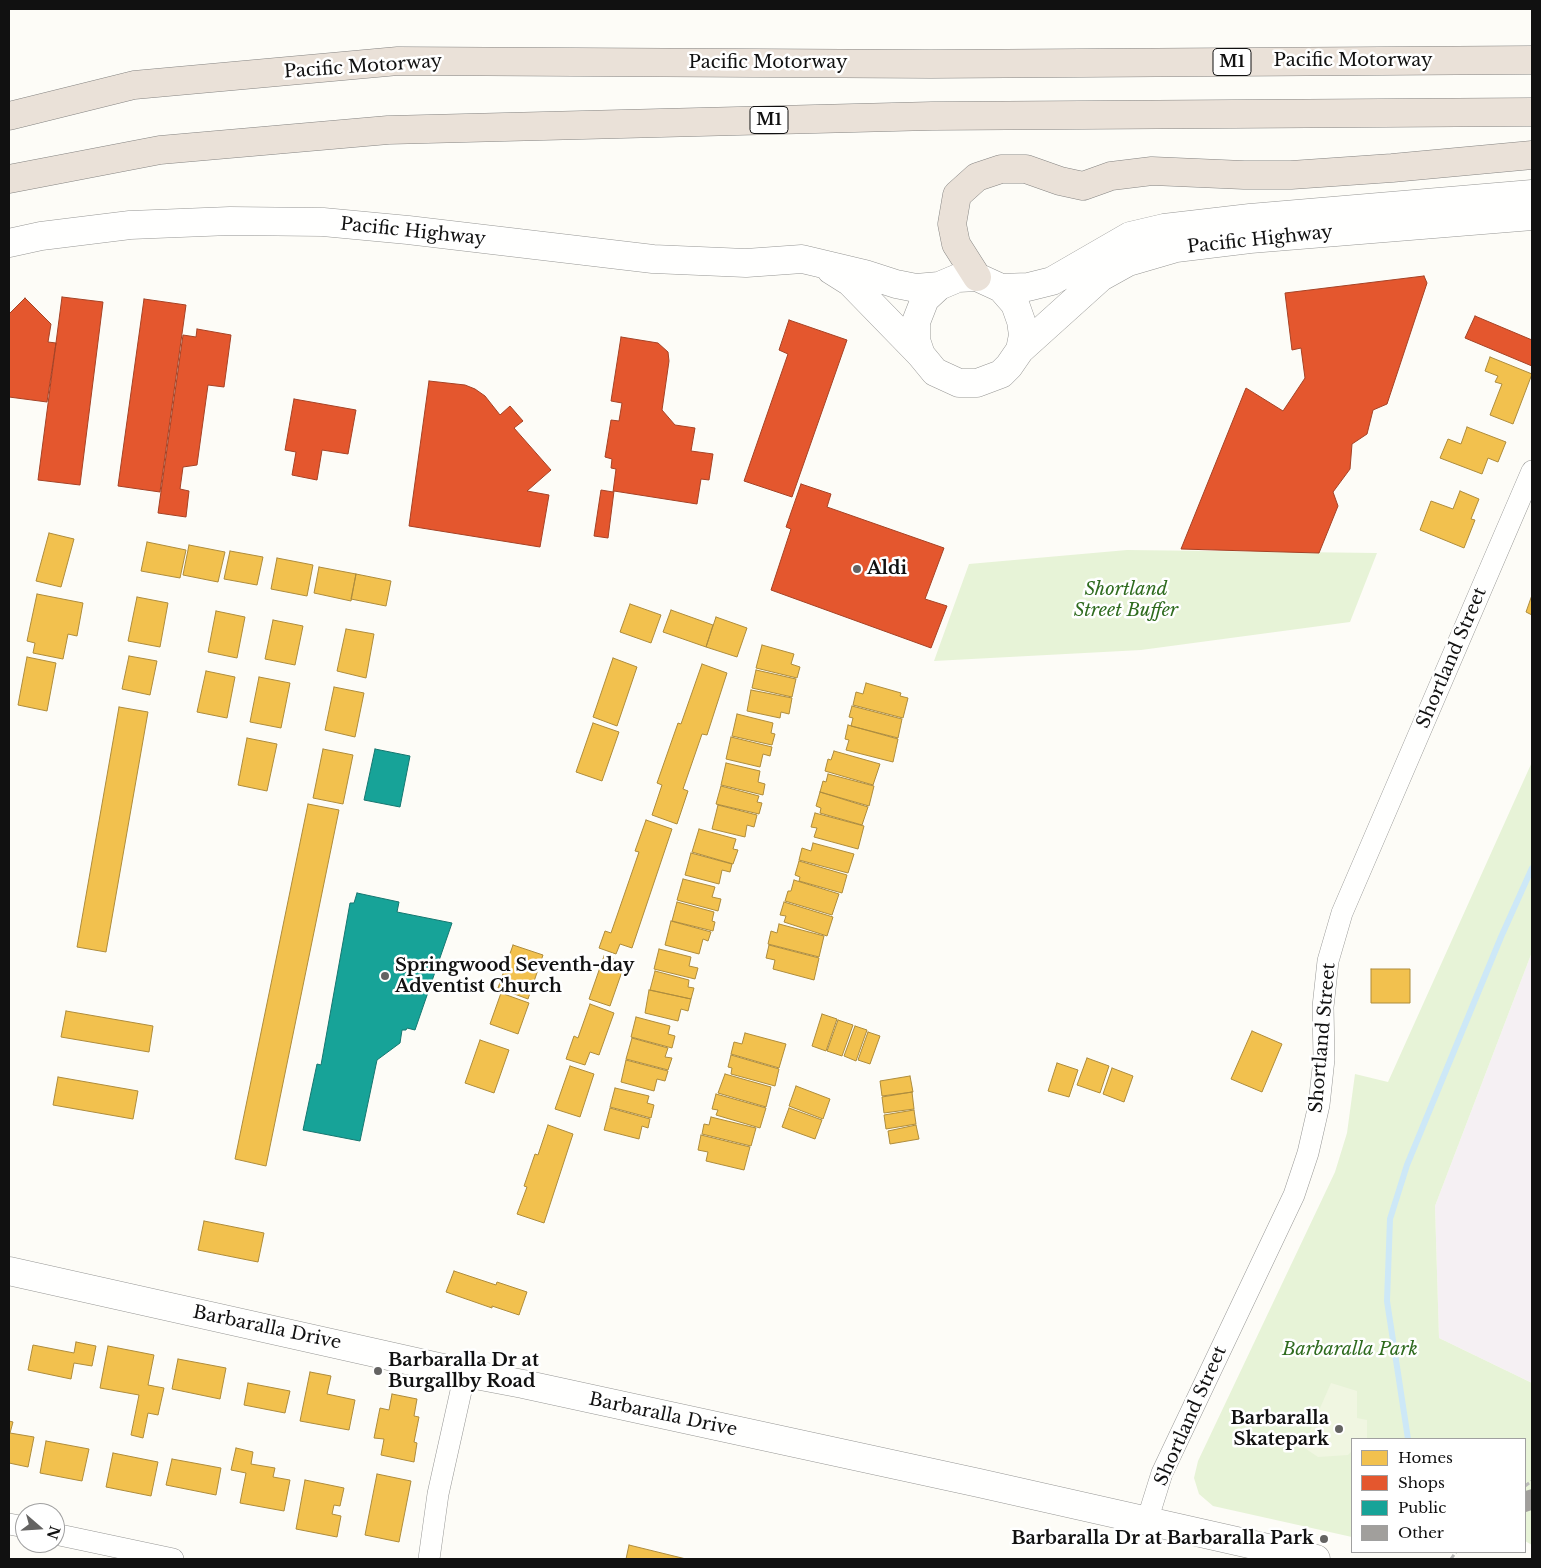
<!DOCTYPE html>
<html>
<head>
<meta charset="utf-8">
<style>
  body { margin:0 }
  #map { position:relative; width:1541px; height:1568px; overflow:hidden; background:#fdfcf7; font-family:"Libre Baskerville",serif }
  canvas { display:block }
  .frame { position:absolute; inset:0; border:10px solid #111; pointer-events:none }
  .legend { position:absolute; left:1351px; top:1438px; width:175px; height:115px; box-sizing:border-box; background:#fff; border:1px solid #a0a0a0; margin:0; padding:6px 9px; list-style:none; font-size:15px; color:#111 }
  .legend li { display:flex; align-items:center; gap:10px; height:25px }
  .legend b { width:25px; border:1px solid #a0a0a0 }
  .north { position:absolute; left:15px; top:1503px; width:50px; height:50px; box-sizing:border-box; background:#fff; border:1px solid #a0a0a0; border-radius:50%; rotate:109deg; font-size:14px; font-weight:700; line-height:20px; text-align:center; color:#111 }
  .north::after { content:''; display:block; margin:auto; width:18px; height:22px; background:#646362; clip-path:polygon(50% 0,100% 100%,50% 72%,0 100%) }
</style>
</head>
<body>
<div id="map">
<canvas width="1541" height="1568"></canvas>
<div class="frame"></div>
<ul class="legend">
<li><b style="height:14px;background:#f2c14e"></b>Homes</li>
<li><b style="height:14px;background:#e4572e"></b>Shops</li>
<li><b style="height:14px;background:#17a398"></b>Public</li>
<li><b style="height:14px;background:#a19f9c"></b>Other</li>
</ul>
<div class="north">N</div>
</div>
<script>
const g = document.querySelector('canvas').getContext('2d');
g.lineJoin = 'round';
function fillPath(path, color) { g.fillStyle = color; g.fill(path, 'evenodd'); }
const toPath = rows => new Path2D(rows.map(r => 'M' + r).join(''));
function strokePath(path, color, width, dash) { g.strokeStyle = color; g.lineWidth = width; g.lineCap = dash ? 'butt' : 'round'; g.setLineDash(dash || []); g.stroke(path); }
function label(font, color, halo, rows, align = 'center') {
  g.font = font + ' "Libre Baskerville",serif'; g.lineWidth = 5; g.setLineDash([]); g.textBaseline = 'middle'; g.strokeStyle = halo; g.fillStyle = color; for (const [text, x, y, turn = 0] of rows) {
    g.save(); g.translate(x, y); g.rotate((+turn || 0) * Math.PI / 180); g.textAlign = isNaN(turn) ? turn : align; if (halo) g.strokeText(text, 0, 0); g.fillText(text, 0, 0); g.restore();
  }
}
fillPath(toPath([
  [1532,952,1532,1383,1439,1338,1435,1206]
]), '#f5f0f3');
fillPath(toPath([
  [1127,550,1377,553,1350,622,1141,650,934,661,969,564],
  [1532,762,1532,952,1435,1206,1439,1338,1532,1383,1532,1545,1525,1541,1525,1439,1352,1439,1352,1537,1213,1506,1199,1494,1194,1478,1198,1461,1335,1172,1347,1133,1355,1074,1388,1082]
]), '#e7f3d7');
fillPath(toPath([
  [1331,1383,1357,1391,1357,1418,1367,1420,1367,1439,1352,1439,1352,1451,1348,1455,1318,1457,1303,1447]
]), '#f0f6e1');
const homes = toPath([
  [1490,357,1532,374,1513,424,1490,415,1502,384,1495,382,1498,376,1485,371,1490,357],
  [1467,427,1506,442,1498,462,1488,458,1482,474,1440,458,1448,439,1461,444,1467,427],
  [1460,491,1479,499,1471,519,1475,520,1464,548,1420,530,1431,501,1453,509,1460,491],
  [49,533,74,539,61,587,36,581,49,533],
  [147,542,186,550,180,578,141,571,147,542],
  [189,545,225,552,218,582,183,575,189,545],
  [230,551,263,557,257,585,224,579,230,551],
  [277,558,313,565,307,596,271,589,277,558],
  [319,567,356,574,351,601,314,593,319,567],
  [356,574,391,581,386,606,351,599,356,574],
  [37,594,83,603,77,636,68,634,63,659,33,653,35,643,27,641,37,594],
  [1532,595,1532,615,1526,612,1532,595],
  [137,597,168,603,160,647,128,641,137,597],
  [630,604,661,615,651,643,620,632,630,604],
  [671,610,713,625,706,647,663,632,671,610],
  [216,611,245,617,237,658,208,652,216,611],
  [716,617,747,628,737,657,706,647,716,617],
  [273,620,303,626,295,665,265,659,273,620],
  [346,629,374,634,366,678,337,671,346,629],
  [762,645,794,654,791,664,800,667,797,678,756,668,762,645],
  [129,656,157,661,150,695,122,689,129,656],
  [27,657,56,663,47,711,18,705,27,657],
  [613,658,637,667,617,726,593,717,613,658],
  [702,664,727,673,707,735,702,734,683,789,688,791,677,824,652,815,662,785,657,783,678,723,681,724,702,664],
  [756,670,796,679,792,697,752,688,756,670],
  [206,671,235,677,227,718,197,712,206,671],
  [259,677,290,683,281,728,250,722,259,677],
  [866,683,901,693,900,696,908,698,903,718,853,705,856,692,863,694,866,683],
  [334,687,364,693,355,737,325,730,334,687],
  [751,690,792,698,789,714,781,712,780,718,747,711,751,690],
  [852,706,902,719,898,738,851,726,853,718,849,717,852,706],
  [119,707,148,712,106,952,77,947,119,707],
  [737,714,773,723,771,733,775,734,772,745,732,736,737,714],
  [593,723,619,732,602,781,576,772,593,723],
  [848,725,898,739,893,762,846,750,849,740,845,739,848,725],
  [731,737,772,747,770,756,763,754,760,767,726,759,731,737],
  [247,738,277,744,267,791,238,785,247,738],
  [323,749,353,755,343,804,313,798,323,749],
  [834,751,880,764,873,785,825,771,828,759,831,760,834,751],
  [726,763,760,771,758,782,765,784,763,795,721,785,726,763],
  [828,774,874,786,869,806,820,792,823,781,826,782,828,774],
  [721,786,759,796,757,802,762,803,759,814,716,804,721,786],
  [820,792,868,807,862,825,820,813,821,808,816,806,820,792],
  [308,804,339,810,266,1166,235,1159,308,804],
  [718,805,757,815,754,827,747,825,745,837,712,829,718,805],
  [815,813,864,826,858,849,814,837,817,828,811,827,815,813],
  [646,820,672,829,632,948,620,944,616,954,599,948,605,931,611,933,639,852,635,851,646,820],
  [699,829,736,839,733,849,738,850,733,864,692,852,699,829],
  [813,843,854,854,848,873,799,860,802,848,811,851,813,843],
  [691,853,732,864,730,872,722,870,719,884,685,875,691,853],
  [799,861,847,875,842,893,799,881,800,877,795,875,799,861],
  [683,879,715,887,712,897,721,899,718,911,677,900,683,879],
  [794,880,839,894,832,915,785,901,788,891,791,891,794,880],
  [677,902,714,912,712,921,715,922,713,931,672,921,677,902],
  [784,902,833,917,827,936,784,922,786,916,780,915,784,902],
  [671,921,711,932,708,941,703,939,699,954,665,945,671,921],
  [779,924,824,936,819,957,768,944,771,931,777,933,779,924],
  [513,945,543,955,528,999,498,988,513,945],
  [769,945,819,958,814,980,773,969,775,960,766,958,769,945],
  [659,949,691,957,689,966,698,968,695,979,654,969,659,949],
  [604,956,625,963,610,1006,589,999,604,956],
  [1371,969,1410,969,1410,1003,1371,1003,1371,969],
  [655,971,689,980,688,987,694,988,691,999,650,990,655,971],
  [649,990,691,999,688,1011,681,1009,678,1021,645,1013,649,990],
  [501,993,529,1003,518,1034,490,1024,501,993],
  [590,1004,614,1013,599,1055,590,1052,585,1065,566,1059,574,1036,578,1038,590,1004],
  [66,1011,153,1026,149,1052,61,1037,66,1011],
  [822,1014,837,1019,826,1051,812,1046,822,1014],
  [636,1017,670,1026,668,1034,675,1036,672,1048,631,1037,636,1017],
  [838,1020,853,1025,842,1056,827,1051,838,1020],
  [855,1026,867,1030,856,1061,844,1056,855,1026],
  [1252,1031,1282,1044,1262,1092,1231,1079,1252,1031],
  [868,1032,880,1036,870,1064,858,1060,868,1032],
  [745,1033,786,1044,779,1068,731,1054,734,1042,742,1044,745,1033],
  [632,1038,668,1048,665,1057,672,1058,668,1070,626,1059,632,1038],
  [480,1040,509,1050,494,1093,465,1083,480,1040],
  [731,1055,779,1069,775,1086,731,1074,732,1068,728,1067,731,1055],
  [1087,1058,1109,1066,1100,1093,1077,1085,1087,1058],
  [626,1060,668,1071,665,1081,657,1079,654,1091,621,1082,626,1060],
  [1057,1063,1078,1070,1069,1097,1048,1091,1057,1063],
  [570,1066,594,1074,580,1117,555,1109,570,1066],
  [1112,1068,1133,1076,1124,1102,1103,1094,1112,1068],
  [725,1074,771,1087,766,1107,718,1093,725,1074],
  [910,1076,913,1092,882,1096,880,1081,910,1076],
  [58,1077,138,1091,133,1119,53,1105,58,1077],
  [796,1086,830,1099,823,1119,789,1106,796,1086],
  [615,1088,649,1096,647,1103,654,1105,651,1118,610,1107,615,1088],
  [912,1092,914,1109,884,1113,882,1097,912,1092],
  [716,1094,766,1108,760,1128,716,1115,718,1110,712,1109,716,1094],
  [610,1108,650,1119,648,1128,642,1126,639,1139,604,1130,610,1108],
  [789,1108,822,1120,815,1139,782,1127,789,1108],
  [914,1110,916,1124,886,1129,884,1115,914,1110],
  [711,1117,756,1128,751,1146,702,1134,704,1124,709,1125,711,1117],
  [548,1125,573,1134,544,1223,517,1214,527,1187,524,1186,535,1154,538,1155,548,1125],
  [916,1125,919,1139,890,1144,888,1131,916,1125],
  [701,1135,750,1147,744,1170,706,1161,708,1152,698,1150,701,1135],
  [204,1221,264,1233,258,1262,198,1250,204,1221],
  [454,1271,496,1285,497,1282,527,1292,519,1315,492,1306,492,1308,446,1292,454,1271],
  [76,1342,96,1346,92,1366,74,1363,71,1379,28,1370,33,1345,74,1353,76,1342],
  [108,1346,154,1355,148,1385,164,1388,158,1415,148,1413,143,1438,131,1435,139,1395,100,1388,108,1346],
  [178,1359,226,1368,220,1399,172,1389,178,1359],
  [310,1372,331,1376,327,1394,355,1400,349,1430,300,1421,310,1372],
  [248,1383,290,1391,285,1413,244,1405,248,1383],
  [392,1394,417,1399,414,1416,419,1417,414,1442,417,1443,414,1462,381,1455,384,1439,374,1438,380,1408,389,1410,392,1394],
  [9,1421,13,1422,10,1433,34,1437,28,1467,9,1463,9,1421],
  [46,1441,89,1449,82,1481,40,1473,46,1441],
  [236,1448,253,1452,251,1464,275,1468,273,1477,290,1480,284,1511,240,1503,246,1473,231,1470,236,1448],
  [113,1453,158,1462,151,1496,106,1487,113,1453],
  [172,1459,221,1468,216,1495,166,1485,172,1459],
  [377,1474,411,1481,399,1542,365,1535,377,1474],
  [305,1480,344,1488,340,1506,334,1505,332,1514,341,1516,337,1537,296,1529,305,1480],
  [629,1545,686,1559,626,1559,629,1545]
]);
fillPath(homes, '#f2c14e');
strokePath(homes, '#ae8c3c', 1);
const shops = toPath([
  [1424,276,1427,283,1387,404,1373,410,1367,434,1352,444,1350,469,1333,492,1338,506,1319,553,1181,549,1246,388,1283,411,1305,378,1301,348,1292,350,1285,293,1424,276],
  [62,297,103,302,80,485,38,480,62,297],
  [25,298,51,324,48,342,56,343,47,402,9,397,9,314,25,298],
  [144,299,186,305,160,492,118,486,144,299],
  [1475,316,1532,340,1532,366,1465,338,1475,316],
  [789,320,847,340,792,497,744,481,788,354,779,350,789,320],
  [197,329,231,335,224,387,208,385,197,465,183,467,180,489,189,491,186,517,158,513,183,335,196,337,197,329],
  [621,337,658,343,668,352,669,361,662,410,675,425,695,428,691,451,713,454,709,480,701,479,697,504,614,491,608,538,594,536,601,490,613,492,616,469,611,468,612,459,605,457,611,420,619,421,622,403,611,401,621,337],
  [429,381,465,385,475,389,485,396,500,415,510,406,523,421,514,428,551,470,527,491,549,495,540,547,409,526,429,381],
  [294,399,356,410,348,454,322,450,317,480,292,475,296,452,285,450,294,399],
  [801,484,831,494,827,507,944,548,925,599,947,606,931,648,771,590,791,529,786,527,801,484]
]);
fillPath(shops, '#e4572e');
strokePath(shops, '#a54225', 1);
const public = toPath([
  [375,749,410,756,400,807,364,800,375,749],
  [357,893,399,902,397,912,452,923,415,1030,407,1028,406,1030,402,1030,400,1043,377,1060,360,1141,303,1130,317,1064,321,1065,350,903,354,903,357,893]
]);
fillPath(public, '#17a398');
strokePath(public, '#157770', 1);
strokePath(toPath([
  [1408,1439,1387,1301,1390,1219,1407,1165,1501,937,1532,868]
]), '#cde8f7', 6);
fillPath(toPath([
  [1532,1489,1532,1510,1526,1512,1525,1511,1525,1491]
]), '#a19f9c');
const minor = toPath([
  [1147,1521,1162,1473,1294,1195,1308,1153,1319,1105,1324,1059,1323,1007,1328,961,1342,913,1532,471],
  [9,1524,25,1527],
  [55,1534,173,1559],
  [429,1559,438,1494,465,1373]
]);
const tertiary = toPath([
  [9,243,41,236,130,225,230,221,323,222,408,230,653,259,746,263,802,259,865,274,896,284,916,288,939,286,958,278,977,277,1001,288,1015,304,1021,321,1023,335,1020,350,1009,366,1001,374,977,383,959,383,935,372,921,355,916,340,916,322,925,299,939,286],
  [831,270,850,282,921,355],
  [1001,288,1028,287,1052,281,1130,236,1164,228,1250,218,1532,194],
  [1020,350,1101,277,1128,262,1176,248,1250,239,1532,216],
  [9,1271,465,1373,523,1384,979,1483,1316,1559]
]);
const motorway = toPath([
  [9,116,134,85,398,61,931,64,1532,60],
  [9,179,160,150,388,130,932,116,1532,112],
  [977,277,956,244,952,224,957,195,977,177,1001,169,1026,169,1060,181,1083,186,1111,176,1152,171,1244,175,1291,175,1392,168,1532,155]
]);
strokePath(minor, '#979795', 22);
strokePath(tertiary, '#979795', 29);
strokePath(motorway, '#858482', 29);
strokePath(toPath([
  [1525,1486,1532,1481],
  [1451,1559,1456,1552]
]), '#b9b9b8', 3, [5, 2.5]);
strokePath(minor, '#fffffe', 21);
strokePath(tertiary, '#fffffe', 28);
strokePath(motorway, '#eae1d8', 28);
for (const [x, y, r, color] of [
  [857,569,5,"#646362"],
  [385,976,5,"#646362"],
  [378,1371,5,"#646362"],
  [1339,1429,5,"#646362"],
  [1324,1539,5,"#646362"]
]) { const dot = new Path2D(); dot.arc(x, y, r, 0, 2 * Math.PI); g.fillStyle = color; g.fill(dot); strokePath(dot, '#fff', 2); }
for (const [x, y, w] of [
  [1232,62,38],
  [769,120,38]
]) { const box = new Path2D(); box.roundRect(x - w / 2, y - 13.5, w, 27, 4); g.fillStyle = '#fff'; g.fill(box); strokePath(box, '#111', 1); }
label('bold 16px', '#111', null, [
  ["M1",1232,62],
  ["M1",769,120]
]);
label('18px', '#111', '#fff', [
  ["Pacific Motorway",1353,61],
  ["Pacific Motorway",768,63],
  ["Pacific Motorway",363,67,-4],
  ["Pacific Highway",413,232,6],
  ["Pacific Highway",1260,240,-6],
  ["Shortland Street",1452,658,-67],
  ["Shortland Street",1323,1038,-85],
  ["Barbaralla Drive",267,1328,12],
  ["Barbaralla Drive",663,1415,12],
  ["Shortland Street",1191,1416,-66]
]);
label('bold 18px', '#111', '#fff', [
  ["Aldi",867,569],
  ["Springwood Seventh-day",395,966],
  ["Adventist Church",395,987],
  ["Barbaralla Dr at",388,1361],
  ["Burgallby Road",388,1382],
  ["Barbaralla",1329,1419,"right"],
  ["Skatepark",1329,1440,"right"],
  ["Barbaralla Dr at Barbaralla Park",1314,1539,"right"]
], 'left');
label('italic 18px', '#2f6b1f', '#fff', [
  ["Shortland",1126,590],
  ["Street Buffer",1126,611],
  ["Barbaralla Park",1350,1350]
]);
</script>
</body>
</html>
